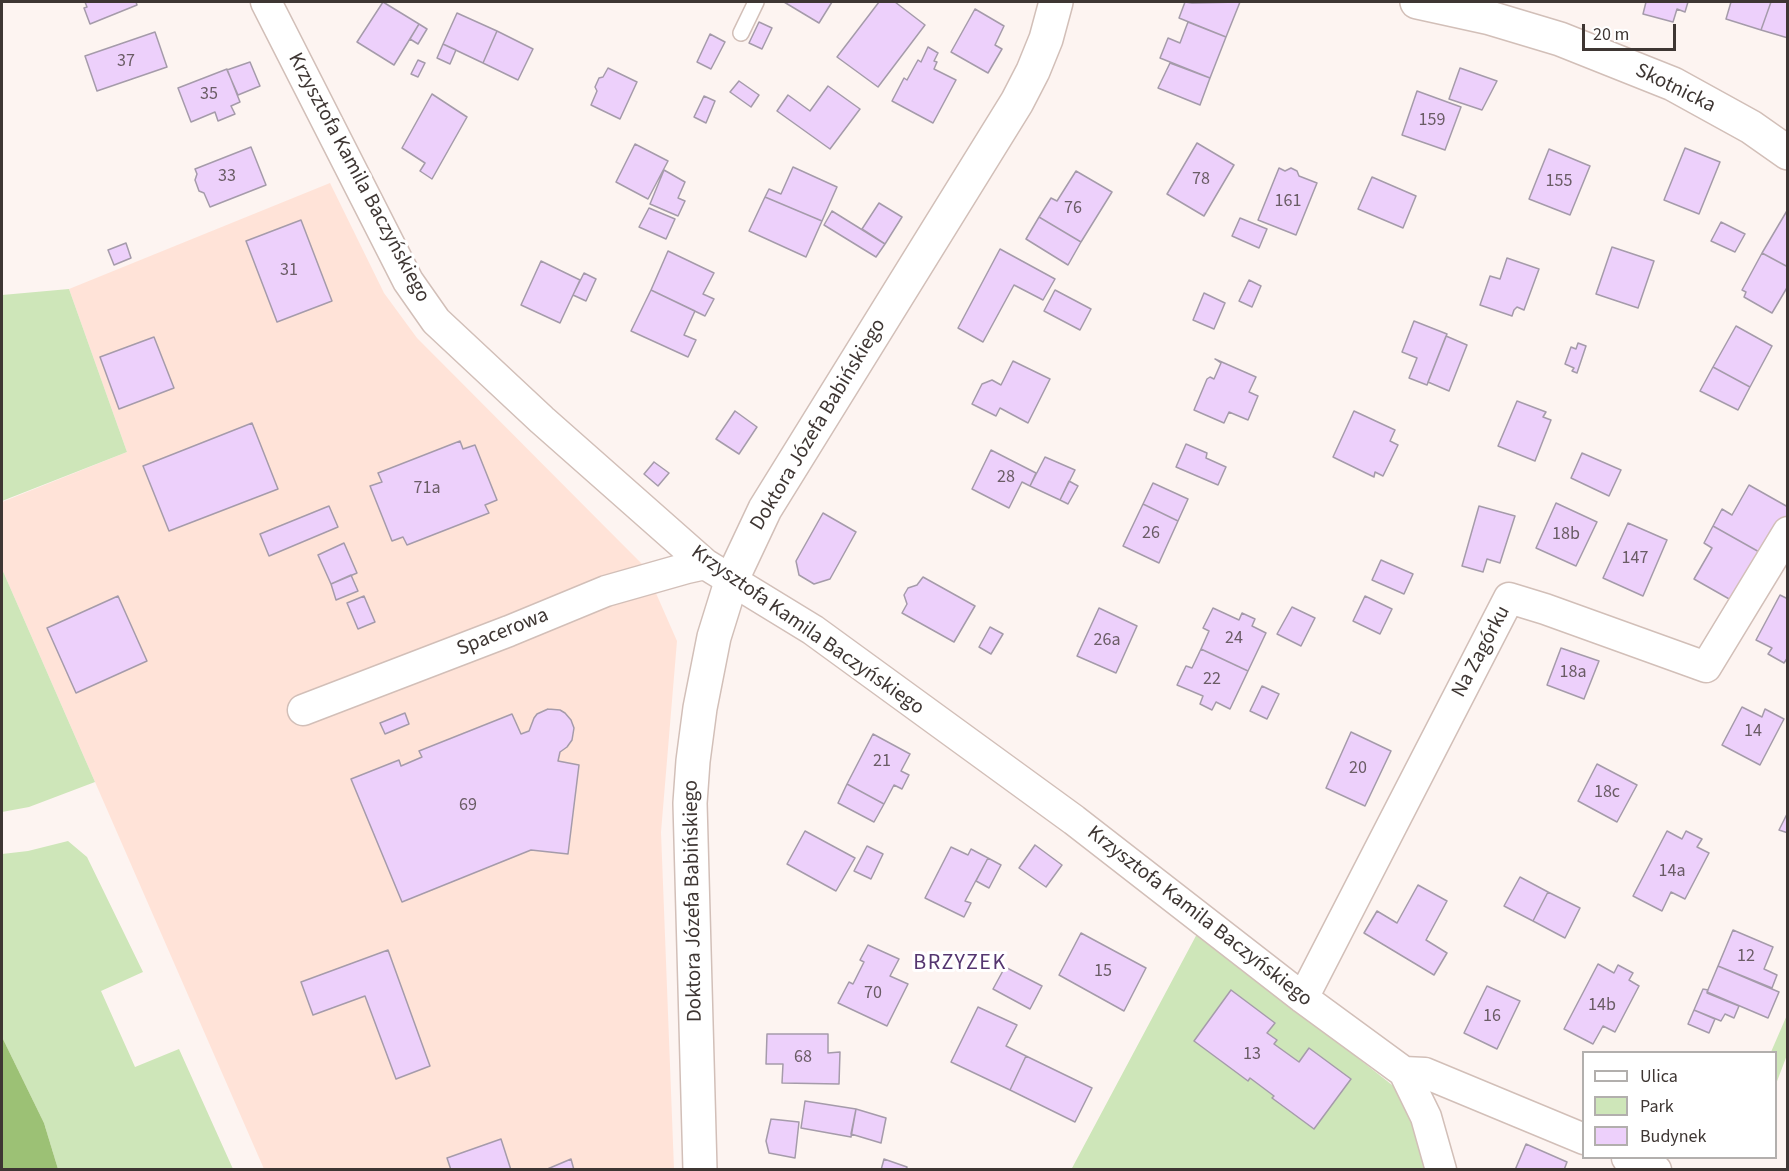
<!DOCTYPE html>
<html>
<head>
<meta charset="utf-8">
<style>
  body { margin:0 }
  #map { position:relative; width:1789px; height:1171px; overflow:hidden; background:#fdf4f1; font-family:"Source Sans 3",sans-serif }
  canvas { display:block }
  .frame { position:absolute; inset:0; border:3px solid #3e3633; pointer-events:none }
  .legend { position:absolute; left:1582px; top:1051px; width:195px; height:108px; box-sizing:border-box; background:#fff; border:2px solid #b2afad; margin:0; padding:8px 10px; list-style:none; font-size:18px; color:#3e3633 }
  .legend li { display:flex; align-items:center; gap:12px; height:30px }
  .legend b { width:30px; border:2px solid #b2afad }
  .scale { position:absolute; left:1582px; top:24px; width:94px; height:27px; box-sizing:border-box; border:3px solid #3e3633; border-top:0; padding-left:8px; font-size:18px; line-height:21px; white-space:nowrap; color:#3e3633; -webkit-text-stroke:4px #fff; paint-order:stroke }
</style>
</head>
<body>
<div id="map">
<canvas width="1789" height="1171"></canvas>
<div class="frame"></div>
<ul class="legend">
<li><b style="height:8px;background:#fff"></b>Ulica</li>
<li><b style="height:16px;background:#cee6b9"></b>Park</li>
<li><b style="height:16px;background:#edd0fb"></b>Budynek</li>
</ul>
<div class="scale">20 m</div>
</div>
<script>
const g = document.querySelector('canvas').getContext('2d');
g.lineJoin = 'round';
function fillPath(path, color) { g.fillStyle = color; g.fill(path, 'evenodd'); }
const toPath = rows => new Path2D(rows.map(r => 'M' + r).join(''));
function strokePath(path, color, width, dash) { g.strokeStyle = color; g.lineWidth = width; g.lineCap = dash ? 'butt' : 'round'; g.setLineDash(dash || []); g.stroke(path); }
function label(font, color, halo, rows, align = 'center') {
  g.font = font + ' "Source Sans 3",sans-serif'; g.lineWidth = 6; g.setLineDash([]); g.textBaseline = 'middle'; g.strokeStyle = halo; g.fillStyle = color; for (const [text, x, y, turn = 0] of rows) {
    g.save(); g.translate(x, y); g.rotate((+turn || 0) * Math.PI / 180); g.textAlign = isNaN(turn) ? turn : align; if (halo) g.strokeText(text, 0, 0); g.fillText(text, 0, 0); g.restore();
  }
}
fillPath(toPath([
  [330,183,384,293,417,338,644,566,677,641,661,832,674,1169,264,1169,2,569,2,502,127,452,69,289]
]), '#ffe3d8');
fillPath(toPath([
  [69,289,127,452,2,501,2,295],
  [2,569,95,782,29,807,2,812],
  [68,841,87,857,143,972,101,991,135,1067,179,1049,233,1169,58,1169,44,1123,2,1037,2,854,28,851],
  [1198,932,1401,1092,1427,1170,1071,1170],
  [1787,1015,1787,1055,1776,1084,1776,1052,1771,1052]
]), '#cee6b9');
fillPath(toPath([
  [2,1037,44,1123,58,1169,2,1169]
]), '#9cc175');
const building = toPath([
  [85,2,136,2,137,5,90,24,84,8,87,7,85,2],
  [383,2,419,24,394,65,357,42,383,2],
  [784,2,832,2,819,23,784,2],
  [879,2,895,2,925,25,878,87,837,57,879,2],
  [1185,2,1192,3,1240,2,1226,37,1179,18,1185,2],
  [1646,2,1688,2,1685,12,1677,9,1673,22,1643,14,1646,2],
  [1731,2,1771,2,1761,30,1726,19,1731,2],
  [1771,2,1788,2,1788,38,1761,30,1771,2],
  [975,9,1004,26,995,45,1002,49,988,73,951,52,975,9],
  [457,13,497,31,483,63,443,44,457,13],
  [759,22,772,28,762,49,749,43,759,22],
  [1188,22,1226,37,1210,78,1160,58,1168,38,1180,43,1188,22],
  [419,24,427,29,418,44,410,39,419,24],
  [497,31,533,49,518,80,483,63,497,31],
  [155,32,167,67,97,91,85,56,155,32],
  [710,34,725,42,711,69,697,62,710,34],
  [443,44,456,50,450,64,437,58,443,44],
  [928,47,938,53,934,61,937,62,934,69,956,80,933,123,892,101,904,78,907,80,918,60,921,62,928,47],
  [418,60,425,63,418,77,411,74,418,60],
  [250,62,260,86,238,95,227,70,250,62],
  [1170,63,1210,78,1200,105,1158,88,1170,63],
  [608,68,637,82,620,119,591,105,597,91,595,87,599,78,603,77,608,68],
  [1460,68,1497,81,1482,110,1449,99,1460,68],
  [227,69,240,102,231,106,235,114,218,121,215,112,191,122,178,88,227,69],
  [739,81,759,95,751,107,730,92,739,81],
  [828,86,860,109,830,149,777,111,788,95,810,111,828,86],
  [1417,91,1461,107,1445,150,1402,135,1417,91],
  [432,94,467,117,432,179,420,171,425,163,402,148,432,94],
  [704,96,715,101,706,123,694,117,704,96],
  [1197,143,1234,165,1204,216,1167,194,1197,143],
  [635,144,668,161,648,199,616,182,635,144],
  [251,147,266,185,210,207,204,193,199,191,195,180,197,174,195,169,251,147],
  [1685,148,1720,162,1699,214,1664,200,1685,148],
  [1549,149,1590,166,1570,215,1529,199,1549,149],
  [793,167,837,187,822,221,765,197,769,189,781,194,793,167],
  [1279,168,1285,171,1291,168,1297,171,1299,176,1317,183,1296,235,1258,220,1279,168],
  [664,170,685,182,678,198,685,201,678,216,650,204,664,170],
  [1076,171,1112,192,1081,242,1039,217,1051,198,1057,201,1076,171],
  [1372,177,1416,196,1403,228,1358,209,1372,177],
  [765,197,822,221,806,257,749,231,765,197],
  [879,203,902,217,885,244,862,229,879,203],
  [649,208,675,219,666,239,639,227,649,208],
  [1788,209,1788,267,1762,253,1788,209],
  [832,211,885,244,876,257,824,225,832,211],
  [1039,217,1081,242,1068,265,1026,239,1039,217],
  [1240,218,1267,229,1259,248,1232,236,1240,218],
  [301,220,332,301,277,322,246,241,301,220],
  [1721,222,1745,234,1735,252,1711,241,1721,222],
  [126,243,131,258,114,265,108,250,126,243],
  [1612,247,1654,261,1638,308,1596,294,1612,247],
  [1000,249,1055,279,1043,300,1014,285,983,342,958,328,1000,249],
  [668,251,714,273,703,294,714,299,705,316,651,290,668,251],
  [1762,253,1788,267,1788,286,1772,313,1744,297,1746,292,1742,290,1762,253],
  [1507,258,1539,269,1524,310,1517,307,1514,310,1512,316,1480,305,1490,276,1500,279,1507,258],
  [541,261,580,280,560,323,521,305,541,261],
  [584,273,596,279,586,301,573,295,584,273],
  [1249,280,1261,286,1252,307,1239,301,1249,280],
  [651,290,695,311,684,335,696,340,688,357,631,331,651,290],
  [1055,290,1091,309,1080,330,1044,311,1055,290],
  [1204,293,1225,303,1214,329,1193,320,1204,293],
  [1414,321,1447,334,1427,385,1409,378,1417,358,1402,352,1414,321],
  [1736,326,1772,346,1750,387,1713,367,1736,326],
  [1446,336,1467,345,1449,391,1428,382,1446,336],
  [154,337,174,388,119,409,100,357,154,337],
  [1578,343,1586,346,1577,373,1572,371,1574,368,1565,364,1571,347,1576,349,1578,343],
  [1215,359,1256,377,1249,392,1258,396,1248,420,1229,412,1224,423,1194,410,1207,379,1210,377,1214,379,1221,363,1215,359],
  [1013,361,1050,379,1028,423,1000,408,996,416,972,404,982,384,992,380,1001,385,1013,361],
  [1713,367,1750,387,1738,410,1700,391,1713,367],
  [1517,401,1546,412,1543,417,1551,420,1535,461,1498,446,1517,401],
  [735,411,757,427,739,454,716,439,735,411],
  [1354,411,1395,430,1390,441,1398,445,1383,476,1375,472,1374,477,1333,457,1354,411],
  [252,423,278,489,169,531,143,466,252,423],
  [460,441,463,449,475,445,497,500,485,505,489,513,407,545,403,537,392,541,370,486,382,482,378,473,460,441],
  [1186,444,1207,453,1206,458,1226,467,1218,485,1176,467,1186,444],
  [991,450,1036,473,1030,486,1022,482,1009,508,972,489,991,450],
  [1582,453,1621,470,1609,496,1571,478,1582,453],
  [1045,457,1075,470,1060,500,1030,486,1045,457],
  [654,462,669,473,658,486,644,474,654,462],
  [1069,481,1078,486,1068,504,1060,500,1069,481],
  [1153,483,1188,499,1178,521,1143,504,1153,483],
  [1749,485,1788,507,1788,519,1761,553,1713,526,1722,509,1732,515,1749,485],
  [1556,503,1597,522,1576,566,1536,548,1556,503],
  [1143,504,1178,521,1159,563,1123,546,1143,504],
  [329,506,338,527,269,556,260,534,329,506],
  [1479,506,1515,516,1500,563,1487,559,1483,572,1462,566,1479,506],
  [823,513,856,532,830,579,814,584,799,575,796,561,823,513],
  [1628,523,1667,540,1643,596,1603,578,1628,523],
  [1713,526,1761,553,1738,604,1694,579,1712,548,1704,543,1713,526],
  [344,543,357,573,331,584,318,555,344,543],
  [1381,560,1413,574,1404,594,1372,580,1381,560],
  [351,575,358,591,336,600,331,584,351,575],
  [923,577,975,606,954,642,902,613,907,604,904,595,908,588,917,585,923,577],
  [1780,595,1788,599,1788,657,1784,663,1768,654,1772,648,1756,640,1780,595],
  [118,596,147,661,76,693,47,628,118,596],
  [364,596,375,622,358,629,347,603,364,596],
  [1365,596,1392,609,1380,634,1353,621,1365,596],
  [1292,607,1315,618,1301,646,1277,634,1292,607],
  [1099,608,1137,626,1116,673,1077,656,1099,608],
  [1213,608,1239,620,1242,613,1255,619,1252,626,1266,633,1248,671,1201,649,1209,631,1203,628,1213,608],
  [990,627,1003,634,991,654,979,647,990,627],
  [1561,648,1599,661,1584,699,1547,685,1561,648],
  [1201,649,1248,671,1230,709,1216,702,1212,710,1200,704,1203,696,1177,685,1186,666,1192,668,1201,649],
  [1262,686,1279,694,1267,719,1250,711,1262,686],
  [1742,707,1762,717,1765,709,1784,719,1760,765,1722,745,1742,707],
  [548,709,560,710,565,713,571,720,574,728,572,740,567,747,560,752,558,761,579,765,568,854,531,850,402,902,351,779,399,760,401,766,422,757,419,751,512,714,521,734,529,731,534,718,537,714,548,709],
  [405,713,409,724,385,734,380,723,405,713],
  [1351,732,1391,751,1365,806,1326,788,1351,732],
  [873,734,910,754,901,771,909,775,902,789,894,785,884,804,847,784,873,734],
  [1597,764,1637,785,1617,822,1578,801,1597,764],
  [847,784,884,804,874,822,838,803,847,784],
  [1788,812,1788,833,1779,830,1788,812],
  [805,831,855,858,836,891,787,864,805,831],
  [1667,831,1682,839,1686,831,1702,839,1697,847,1709,853,1685,899,1671,892,1662,911,1633,896,1667,831],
  [1035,845,1062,865,1046,887,1019,868,1035,845],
  [867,846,883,854,871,879,854,871,867,846],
  [951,847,968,855,971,849,988,858,965,901,971,903,964,917,925,898,951,847],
  [988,858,1001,865,989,888,976,881,988,858],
  [1520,877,1548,892,1533,921,1504,906,1520,877],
  [1418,885,1447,901,1426,940,1447,953,1434,975,1364,933,1377,911,1397,923,1418,885],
  [1548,892,1580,908,1565,938,1533,921,1548,892],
  [1733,930,1773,947,1764,969,1777,975,1772,988,1718,966,1733,930],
  [1081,933,1146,968,1124,1011,1059,975,1081,933],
  [868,945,899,959,890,976,908,984,887,1026,838,1003,849,982,853,984,864,962,860,960,868,945],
  [388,950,430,1066,396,1079,365,996,313,1015,301,982,388,950],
  [1598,964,1614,973,1618,965,1633,973,1629,980,1639,986,1615,1032,1603,1026,1593,1044,1564,1029,1598,964],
  [1718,966,1779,992,1768,1018,1707,992,1718,966],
  [1005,967,1042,986,1030,1009,993,989,1005,967],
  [1487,986,1520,1001,1497,1049,1464,1033,1487,986],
  [1703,989,1708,990,1707,993,1739,1006,1734,1018,1725,1014,1721,1021,1694,1010,1703,989],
  [1231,990,1275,1023,1267,1033,1277,1040,1274,1044,1299,1062,1309,1048,1351,1079,1314,1129,1272,1098,1274,1096,1250,1078,1248,1081,1194,1041,1231,990],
  [978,1007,1017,1025,1006,1046,1026,1056,1010,1090,951,1062,978,1007],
  [1694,1010,1715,1019,1709,1033,1688,1024,1694,1010],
  [767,1034,828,1034,828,1053,840,1052,839,1084,782,1083,783,1064,766,1064,767,1034],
  [1026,1056,1092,1088,1075,1122,1010,1090,1026,1056],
  [805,1101,856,1109,851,1137,801,1128,805,1101],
  [856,1109,886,1118,881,1143,851,1134,856,1109],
  [771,1119,799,1122,795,1158,769,1153,766,1141,771,1119],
  [501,1139,511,1170,451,1170,447,1158,501,1139],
  [1526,1144,1567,1162,1564,1170,1515,1170,1526,1144],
  [571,1159,574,1170,545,1170,571,1159],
  [884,1159,907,1167,906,1170,881,1170,884,1159]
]);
fillPath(building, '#edd0fb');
strokePath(building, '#a59baa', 1.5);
const service = toPath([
  [741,33,756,2]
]);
const minor = toPath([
  [266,2,408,281,436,321,542,420,705,564,813,630,1074,820,1303,998,1404,1072,1426,1117,1441,1170],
  [303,710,509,631,606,591,687,568,705,564],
  [1303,998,1509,598,1545,609,1706,667,1788,532],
  [1404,1072,1425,1073,1584,1139],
  [1627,1158,1656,1170]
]);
const tertiary = toPath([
  [1417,2,1490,18,1560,39,1673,84,1751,127,1788,153]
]);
const secondary = toPath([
  [700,1170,690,803,693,761,700,708,714,637,732,579,765,509,1017,102,1033,71,1046,39,1056,2]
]);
strokePath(service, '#d2bfb8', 18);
strokePath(minor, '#d2bfb8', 33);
strokePath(tertiary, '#d2bfb8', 36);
strokePath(secondary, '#d2bfb8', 36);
strokePath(service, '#fff', 15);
strokePath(minor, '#fff', 30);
strokePath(tertiary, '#fff', 33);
strokePath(secondary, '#fff', 33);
label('18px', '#6a5c65', null, [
  ["37",126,62],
  ["35",209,95],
  ["159",1432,121],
  ["33",227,177],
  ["78",1201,180],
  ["155",1559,182],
  ["161",1288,202],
  ["76",1073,209],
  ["31",289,271],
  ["28",1006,478],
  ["71a",427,489],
  ["26",1151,534],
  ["18b",1566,535],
  ["147",1635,559],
  ["24",1234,639],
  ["26a",1107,641],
  ["18a",1573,673],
  ["22",1212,680],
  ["14",1753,732],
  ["21",882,762],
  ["20",1358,769],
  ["18c",1607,793],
  ["69",468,806],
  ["14a",1672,872],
  ["12",1746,957],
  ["15",1103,972],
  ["70",873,994],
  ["14b",1602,1006],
  ["16",1492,1017],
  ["13",1252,1055],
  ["68",803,1058]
]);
label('21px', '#3e3633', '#fff', [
  ["Skotnicka",1675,89,26],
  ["Krzysztofa Kamila Baczyńskiego",358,178,62],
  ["Doktora Józefa Babińskiego",819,425,-59],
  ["Krzysztofa Kamila Baczyńskiego",807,631,35],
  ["Spacerowa",503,633,-22],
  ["Na Zagórku",1482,652,-62],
  ["Doktora Józefa Babińskiego",694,901,-91],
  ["Krzysztofa Kamila Baczyńskiego",1199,917,38]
]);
g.letterSpacing = '1.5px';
label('22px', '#54356f', '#fff', [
  ["BRZYZEK",960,964]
]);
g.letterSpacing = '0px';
</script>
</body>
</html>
